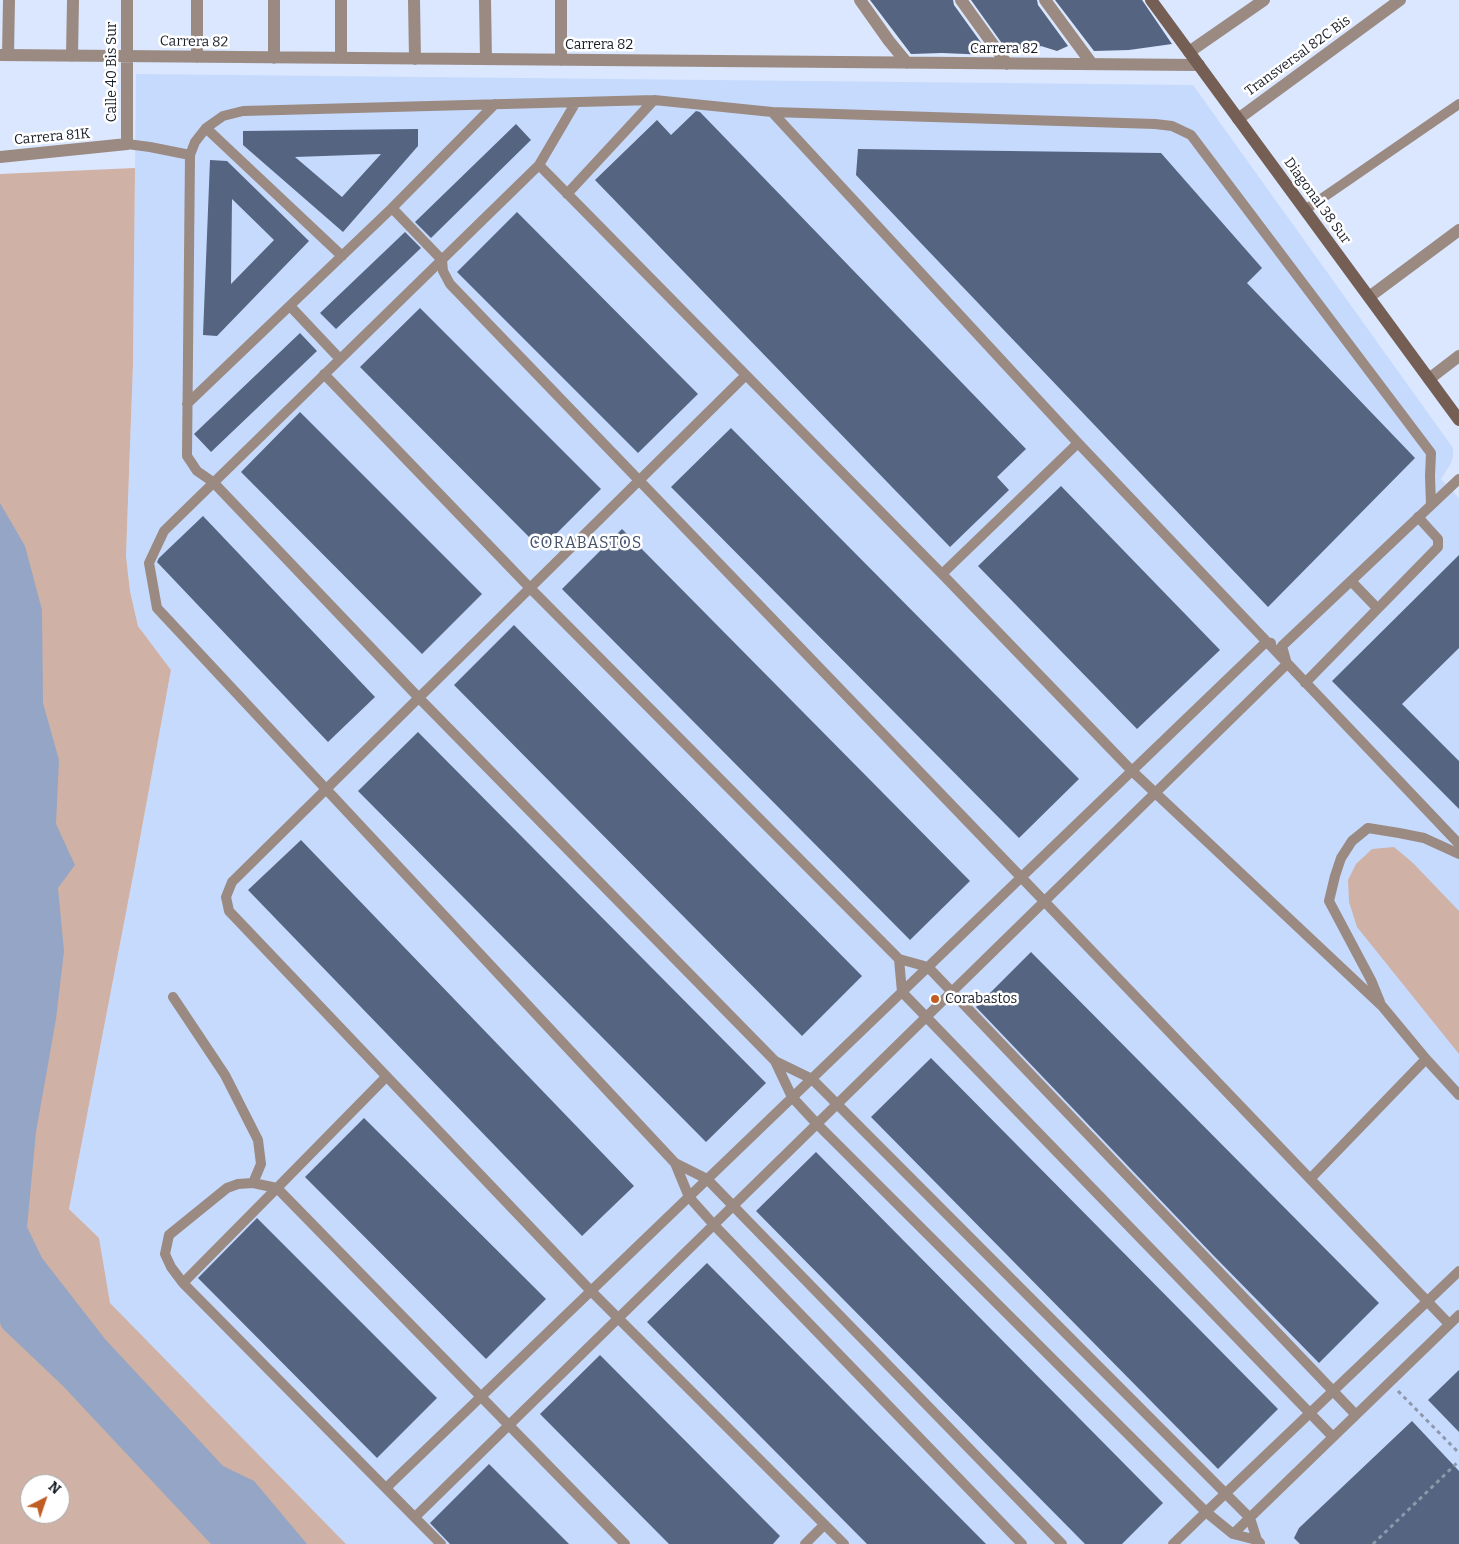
<!DOCTYPE html>
<html>
<head>
<meta charset="utf-8">
<style>
  body { margin:0 }
  #map { position:relative; width:1459px; height:1544px; overflow:hidden; background:#dae7ff; font-family:Bitter,serif }
  canvas { display:block }
  .north { position:absolute; left:20px; top:1474px; width:50px; height:50px; box-sizing:border-box; background:#fff; border:1px solid #a3a5a9; border-radius:50%; rotate:41deg; font-size:14px; font-weight:700; line-height:20px; text-align:center; color:#181d28 }
  .north::after { content:''; display:block; margin:auto; width:18px; height:22px; background:#c05d23; clip-path:polygon(50% 0,100% 100%,50% 72%,0 100%) }
</style>
</head>
<body>
<div id="map">
<canvas width="1459" height="1544"></canvas>
<div class="north">N</div>
</div>
<script>
const g = document.querySelector('canvas').getContext('2d');
g.lineJoin = 'round';
function fillPath(path, color) { g.fillStyle = color; g.fill(path, 'evenodd'); }
const toPath = rows => new Path2D(rows.map(r => 'M' + r).join(''));
function strokePath(path, color, width, dash) { g.strokeStyle = color; g.lineWidth = width; g.lineCap = dash ? 'butt' : 'round'; g.setLineDash(dash || []); g.stroke(path); }
function label(font, color, halo, rows, align = 'center') {
  g.font = font + ' Bitter,serif'; g.lineWidth = 5; g.setLineDash([]); g.textBaseline = 'middle'; g.strokeStyle = halo; g.fillStyle = color; for (const [text, x, y, turn = 0] of rows) {
    g.save(); g.translate(x, y); g.rotate((+turn || 0) * Math.PI / 180); g.textAlign = isNaN(turn) ? turn : align; if (halo) g.strokeText(text, 0, 0); g.fillText(text, 0, 0); g.restore();
  }
}
fillPath(toPath([
  [136,74,1193,85,1453,448,1453,458,1450,465,1441,479,1459,498,1459,1544,346,1544,109,1303,99,1238,69,1209,134,871,171,670,138,626,130,591,126,556,133,364]
]), '#c6dafe');
fillPath(toPath([
  [135,168,133,364,126,556,130,591,138,626,171,670,134,871,69,1209,99,1238,110,1303,346,1544,0,1544,0,174],
  [30,1484,60,1484,60,1514,30,1514],
  [1394,847,1413,863,1459,911,1459,1054,1357,927,1349,902,1348,880,1356,864,1372,849]
]), '#cfb2a5');
fillPath(toPath([
  [0,503,25,546,42,610,43,703,59,760,56,824,75,865,58,888,64,951,56,1019,36,1132,27,1227,42,1258,105,1339,223,1466,254,1481,307,1544,211,1544,63,1386,2,1328,0,1323]
]), '#94a5c5');
fillPath(toPath([
  [870,0,953,0,954,5,990,55,942,53,911,54],
  [971,0,1037,0,1038,5,1068,46,1057,51,1041,46,1035,49,1006,49],
  [1055,0,1142,0,1172,44,1129,50,1094,51],
  [696,111,700,112,1026,449,997,477,1009,490,950,547,595,180,657,120,671,135],
  [516,124,531,140,431,238,415,222],
  [418,129,418,146,343,232,243,145,243,131],
  [381,154,342,197,295,157],
  [858,149,1161,153,1262,268,1247,283,1415,458,1268,607,856,175],
  [210,160,227,161,309,241,217,336,203,335],
  [232,199,274,240,231,284],
  [517,212,698,394,638,453,457,272],
  [405,232,421,248,336,329,320,313],
  [420,308,601,489,541,549,360,367],
  [300,333,317,351,211,452,194,434],
  [300,412,482,594,422,654,241,472],
  [731,428,1079,779,1019,838,671,487],
  [1061,486,1220,650,1137,729,978,566],
  [203,516,375,697,328,742,157,562,159,558],
  [622,529,970,881,910,940,562,589],
  [1459,555,1459,648,1402,704,1459,761,1459,809,1332,681],
  [514,625,862,976,802,1036,454,685],
  [418,732,766,1083,706,1142,358,791],
  [301,840,634,1186,582,1236,248,890],
  [1031,952,1379,1303,1319,1363,1212,1254,976,1007],
  [931,1058,1278,1409,1218,1469,871,1117],
  [364,1118,546,1299,486,1359,305,1177],
  [816,1152,1163,1503,1122,1544,1085,1544,756,1211],
  [257,1218,437,1398,377,1458,198,1278],
  [707,1263,986,1544,867,1544,647,1322],
  [600,1355,780,1536,773,1544,669,1544,540,1414],
  [1459,1370,1459,1432,1428,1400],
  [1412,1421,1459,1471,1459,1544,1300,1544,1294,1538,1299,1528],
  [489,1464,569,1544,450,1544,430,1523]
]), '#556481');
strokePath(toPath([
  [1398,1391,1459,1453],
  [1373,1544,1459,1461]
]), '#8e98ab', 3, [4, 4]);
strokePath(toPath([
  [576,102,539,165,164,531,149,563,157,608,675,1163,707,1179,1062,1544],
  [772,112,1155,124,1172,126,1191,135,1431,453,1430,476,1431,505],
  [206,128,342,256],
  [127,144,150,147,190,155],
  [539,165,942,574,1132,771,1382,1006,1426,1059,1459,1095],
  [567,194,654,100],
  [392,208,442,260,443,271,450,284,1044,901,1449,1324],
  [1305,210,1459,104],
  [290,306,340,359],
  [324,374,530,588,899,959,928,967,1356,1415],
  [746,375,232,882,226,897,229,911,591,1291,844,1544],
  [187,404,392,208,495,104],
  [942,574,1078,443],
  [1351,581,1377,608],
  [1282,646,1459,479],
  [1305,683,1438,547,1438,539,1418,517],
  [899,959,902,992,1333,1437],
  [173,997,225,1075,258,1140,261,1164,253,1183],
  [1380,1002,1371,980,1329,901,1335,876,1341,858,1352,841,1368,828,1399,833,1424,838,1459,854],
  [775,1061,812,1079,1250,1518,1257,1540,1260,1543],
  [386,1077,277,1188,253,1183,238,1184,227,1188,169,1235,165,1254,171,1267,183,1283,441,1544],
  [675,1163,689,1197,714,1225,1022,1544],
  [1310,1179,1426,1059],
  [183,1283,277,1188,625,1544],
  [386,1488,1266,642,1271,643],
  [415,1517,1287,664,1282,646],
  [1233,1534,1459,1315],
  [1257,1540,1233,1534,1206,1512,817,1124,792,1097,775,1061,419,698,213,482,197,471,187,456,190,155,195,142,206,128,223,116,243,111,654,100,772,112,1078,443,1459,844],
  [805,1544,824,1525],
  [1173,1544,1206,1512,1459,1271]
]), '#9a8a82', 10);
strokePath(toPath([
  [274,0,274,58],
  [341,0,341,58],
  [414,0,415,59],
  [485,0,486,59],
  [561,0,561,60],
  [860,0,889,41,907,63],
  [961,0,1007,64],
  [1045,0,1092,64],
  [1189,52,1264,0],
  [0,55,1199,65],
  [8,55,9,0],
  [72,56,73,0],
  [197,57,197,0],
  [1238,119,1400,0],
  [0,157,127,144,127,0],
  [1369,297,1459,230],
  [1429,379,1459,356]
]), '#9a8a82', 12);
strokePath(toPath([
  [1151,0,1459,420]
]), '#755e54', 12);
for (const [x, y, r, color] of [
  [935,999,5,"#c05d23"]
]) { const dot = new Path2D(); dot.arc(x, y, r, 0, 2 * Math.PI); g.fillStyle = color; g.fill(dot); strokePath(dot, '#fff', 2); }
label('14px', '#181d28', '#fff', [
  ["Carrera 82",194,42,1],
  ["Carrera 82",599,45],
  ["Carrera 82",1004,49],
  ["Transversal 82C Bis",1298,56,-36],
  ["Calle 40 Bis Sur",112,72,-90],
  ["Carrera 81K",52,137,-5],
  ["Diagonal 38 Sur",1317,201,54]
]);
label('14px', '#181d28', '#fff', [
  ["Corabastos",945,999]
], 'left');
g.letterSpacing = '1px';
label('16px', '#46536c', '#fff', [
  ["CORABASTOS",586,544]
]);
g.letterSpacing = '0px';
</script>
</body>
</html>
